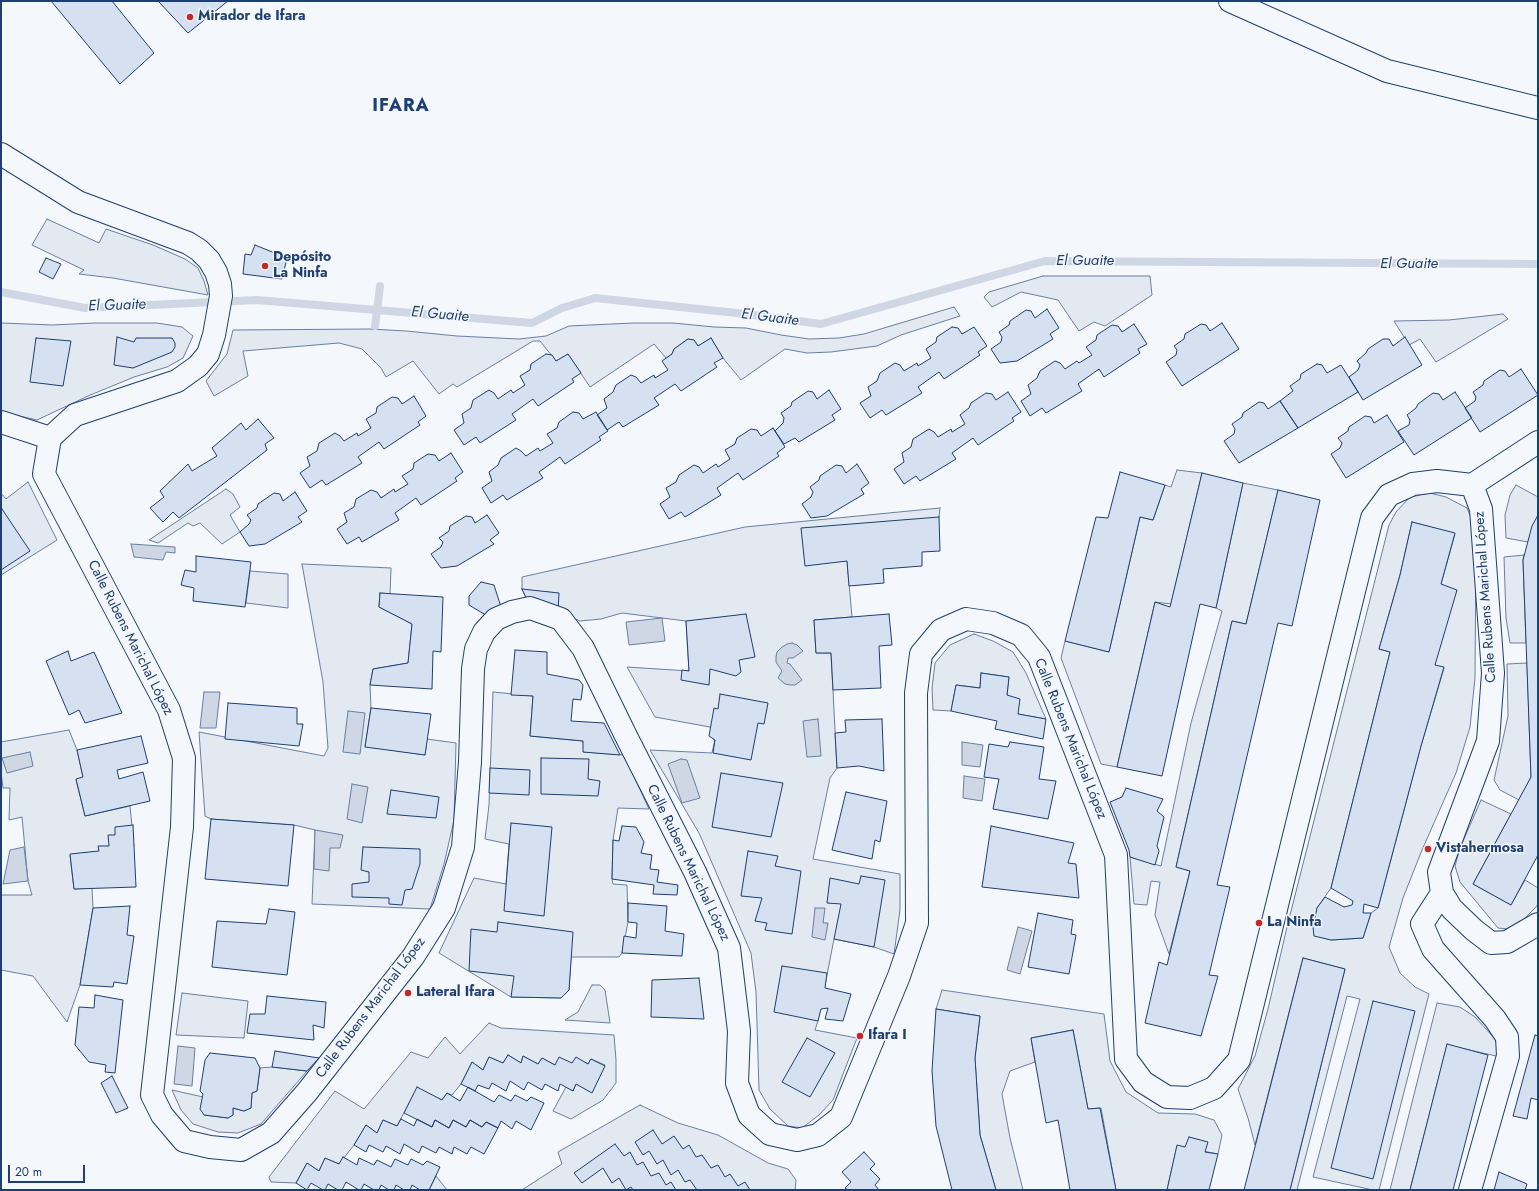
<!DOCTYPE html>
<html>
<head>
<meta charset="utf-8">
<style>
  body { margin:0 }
  #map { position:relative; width:1539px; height:1191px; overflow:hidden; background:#f4f7fb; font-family:Jost,sans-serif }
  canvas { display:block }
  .frame { position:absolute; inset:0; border:2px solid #1d3f73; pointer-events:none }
  .scale { position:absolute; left:8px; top:1165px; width:77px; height:18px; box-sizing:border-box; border:2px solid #1d3f73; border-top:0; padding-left:5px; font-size:12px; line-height:14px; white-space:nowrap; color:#1d3f73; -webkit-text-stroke:3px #f4f7fb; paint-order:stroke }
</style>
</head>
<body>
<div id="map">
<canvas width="1539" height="1191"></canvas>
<div class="frame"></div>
<div class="scale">20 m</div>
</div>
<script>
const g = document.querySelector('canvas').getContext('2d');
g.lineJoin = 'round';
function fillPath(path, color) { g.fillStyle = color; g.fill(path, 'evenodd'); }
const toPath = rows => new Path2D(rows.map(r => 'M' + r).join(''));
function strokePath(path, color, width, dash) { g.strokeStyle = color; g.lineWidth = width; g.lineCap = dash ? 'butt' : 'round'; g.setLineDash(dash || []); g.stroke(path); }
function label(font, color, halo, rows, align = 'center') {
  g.font = font + ' Jost,sans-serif'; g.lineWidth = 3; g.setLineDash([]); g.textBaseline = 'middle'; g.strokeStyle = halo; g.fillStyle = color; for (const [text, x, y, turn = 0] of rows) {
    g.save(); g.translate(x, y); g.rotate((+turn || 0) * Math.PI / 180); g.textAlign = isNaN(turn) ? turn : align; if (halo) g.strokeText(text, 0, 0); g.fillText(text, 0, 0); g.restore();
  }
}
const green = toPath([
  [47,219,99,243,106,229,153,245,185,259,198,268,204,281,208,295,113,278,79,274,84,270,32,245,47,219],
  [1043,276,1150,276,1152,295,1105,326,1094,322,1079,331,1058,300,1021,292,992,307,984,297,989,292,1043,276],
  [954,307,960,316,901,335,877,346,831,352,807,353,785,349,741,380,723,358,711,338,698,346,694,340,688,339,674,349,672,354,666,358,654,344,590,387,568,354,556,361,540,341,533,341,457,387,453,384,439,394,413,361,386,377,381,368,362,349,339,343,243,351,248,376,214,396,206,381,227,354,233,330,370,329,406,331,457,336,519,339,546,336,569,326,633,323,673,323,714,327,746,328,781,335,809,339,839,338,864,334,954,307],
  [1503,314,1508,319,1436,362,1420,339,1409,345,1394,321,1449,320,1503,314],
  [1,323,52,325,95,323,157,323,182,327,193,336,183,358,167,367,134,377,88,396,37,420,1,412,1,323],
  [1177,470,1202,473,1171,604,1155,602,1117,767,1101,764,1061,658,1065,641,1109,652,1140,517,1153,520,1165,485,1171,487,1177,470],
  [28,482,57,540,1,575,1,493,6,499,28,482],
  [1243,483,1278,490,1246,624,1232,621,1176,867,1190,871,1169,954,1155,915,1160,882,1151,881,1147,905,1134,904,1130,857,1161,866,1191,723,1222,611,1216,608,1243,483],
  [1516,485,1538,497,1538,515,1528,542,1506,538,1505,515,1510,495,1516,485],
  [226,489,233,494,240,507,230,515,240,532,222,544,200,523,193,526,188,523,158,543,149,540,226,489],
  [1430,493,1446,497,1467,508,1474,525,1476,543,1475,678,1470,727,1456,773,1422,850,1403,898,1389,947,1400,973,1415,987,1429,994,1379,1190,1373,1190,1313,1177,1360,999,1347,996,1297,1190,1290,1190,1345,969,1303,958,1255,1145,1248,1118,1238,1089,1255,1056,1268,1009,1287,927,1389,525,1396,512,1410,497,1430,493],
  [1412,522,1455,534,1441,584,1435,665,1444,668,1421,746,1378,908,1371,913,1363,938,1331,940,1314,935,1317,908,1331,888,1390,652,1379,649,1400,575,1412,522],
  [940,508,939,517,847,561,852,617,814,620,816,653,831,653,837,768,830,778,813,859,900,874,900,910,894,954,874,947,834,939,818,1021,815,1030,857,1038,833,1100,819,1115,802,1128,788,1126,770,1109,759,1090,756,992,751,953,699,833,650,750,712,753,715,739,710,727,655,717,627,667,689,671,686,621,622,613,601,619,580,621,558,611,528,602,522,589,522,577,745,527,940,508],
  [1524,555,1523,560,1526,643,1510,643,1506,618,1504,557,1524,555],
  [302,564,391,568,390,594,380,593,379,607,412,624,408,663,373,669,370,685,371,708,365,746,425,755,427,739,456,743,454,820,444,864,430,909,312,904,315,830,294,825,211,819,205,816,199,732,324,756,328,748,323,682,302,564],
  [250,571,288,574,288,608,246,603,250,571],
  [974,634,993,641,1013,652,1026,673,1046,719,1018,714,1007,695,1009,677,981,673,980,688,956,685,951,711,933,710,932,688,935,663,950,645,974,634],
  [1527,663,1531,777,1519,800,1500,790,1494,780,1508,716,1507,664,1527,663],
  [493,692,533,696,530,736,583,741,584,752,624,755,649,809,618,808,613,840,612,879,613,884,627,885,628,922,622,953,619,957,571,957,569,990,561,998,511,997,439,953,474,878,506,884,509,844,485,839,489,805,493,692],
  [69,730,77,750,83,777,76,780,85,816,130,806,134,847,70,855,74,889,92,888,93,908,80,985,67,1022,33,976,1,970,1,895,32,895,28,881,22,817,9,820,10,788,3,788,1,772,1,742,69,730],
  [1481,800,1511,814,1473,884,1511,905,1525,880,1538,888,1538,904,1536,907,1522,921,1507,929,1498,928,1460,882,1455,866,1460,848,1481,800],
  [592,985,600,985,605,990,610,1023,565,1020,578,1012,592,985],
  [942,990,1104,1014,1110,1061,1126,1092,1158,1113,1195,1114,1214,1120,1222,1135,1218,1154,1177,1146,1167,1190,1116,1190,1101,1108,1088,1109,1073,1030,1031,1038,1035,1062,1010,1071,1002,1094,1010,1138,1023,1190,996,1190,980,1135,975,1058,980,1016,936,1009,942,990],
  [182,993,248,1001,244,1038,176,1035,182,993],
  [1437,1003,1460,1007,1475,1017,1495,1039,1498,1048,1496,1056,1447,1045,1410,1190,1390,1190,1437,1003],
  [489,1023,501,1028,614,1035,616,1060,616,1083,603,1100,571,1119,553,1111,566,1087,573,1091,576,1084,592,1092,605,1065,591,1059,588,1064,576,1058,572,1063,555,1065,542,1058,538,1064,523,1056,521,1063,508,1055,503,1063,489,1057,483,1070,472,1062,461,1084,452,1095,447,1093,442,1100,417,1088,397,1126,383,1120,377,1133,366,1125,354,1145,339,1164,325,1158,319,1171,307,1163,296,1183,271,1182,269,1177,335,1091,364,1109,411,1052,428,1058,445,1037,460,1054,489,1023],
  [272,1067,307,1071,261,1124,238,1133,218,1132,193,1124,181,1110,172,1090,203,1097,204,1115,228,1118,233,1115,233,1108,244,1111,251,1108,252,1093,257,1091,260,1068,272,1067],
  [640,1105,678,1123,718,1135,768,1163,788,1169,796,1180,795,1190,522,1190,562,1164,558,1152,640,1105],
  [436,1176,447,1190,429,1190,436,1176]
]);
fillPath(green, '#e3e9f0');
strokePath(green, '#687fa3', 1);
const water = toPath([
  [131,544,175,547,175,553,166,552,163,560,134,557,131,544],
  [662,618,665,641,629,645,626,622,662,618],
  [792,643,797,645,803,651,793,658,788,658,787,663,790,664,802,680,795,685,790,685,785,684,778,678,782,671,776,662,776,657,777,652,782,647,787,644,792,643],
  [204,692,220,692,216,728,200,728,204,692],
  [348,711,365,713,360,754,343,752,348,711],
  [818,719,821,756,807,757,803,721,818,719],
  [962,742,983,745,980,767,962,765,962,742],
  [30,752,33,766,7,773,2,758,30,752],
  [681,759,687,760,700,798,682,803,668,764,681,759],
  [964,776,985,779,982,801,963,798,964,776],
  [352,784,368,787,362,823,347,819,352,784],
  [315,830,343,835,340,848,330,848,329,871,314,869,315,830],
  [24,847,28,881,3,884,10,850,24,847],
  [815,908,825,908,823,923,828,923,825,940,812,937,815,908],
  [1018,927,1032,931,1020,974,1007,970,1018,927],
  [178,1046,195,1048,192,1086,174,1084,178,1046]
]);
fillPath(water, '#cfd7e4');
strokePath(water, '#687fa3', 1);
strokePath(toPath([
  [1,292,85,308,257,300,532,323,562,308,595,298,746,314,821,324,1045,261,1538,264],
  [375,326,380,286]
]), '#cfd7e4', 8);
const building = toPath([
  [51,1,112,1,154,53,120,84,51,1],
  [158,1,228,1,188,33,158,1],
  [255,245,287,258,282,279,243,274,245,254,251,255,255,245],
  [46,258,61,264,53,279,39,272,46,258],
  [1047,309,1059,328,1050,334,1053,339,1017,361,1000,363,991,349,1001,342,1002,337,999,332,1009,325,1010,321,1026,310,1031,311,1035,318,1047,309],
  [1222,323,1239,349,1182,386,1166,362,1176,355,1177,350,1174,346,1184,339,1185,334,1201,324,1206,325,1210,331,1222,323],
  [1134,324,1147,344,1138,349,1140,353,1104,377,1099,369,1078,384,1082,391,1046,413,1042,408,1030,416,1021,401,1031,394,1028,385,1037,378,1040,371,1055,361,1060,363,1065,369,1077,361,1079,363,1092,355,1086,347,1096,340,1097,335,1112,325,1118,326,1122,332,1134,324],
  [952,327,958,328,962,334,974,327,987,346,978,352,980,355,944,379,939,372,918,387,922,393,886,415,882,410,870,418,860,403,871,396,868,387,877,381,880,373,895,363,900,365,904,371,917,363,918,366,931,358,926,349,936,342,937,337,952,327],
  [117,337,134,342,136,338,172,338,175,343,175,347,172,352,133,368,114,365,117,337],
  [1405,337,1422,365,1363,400,1349,377,1358,370,1360,365,1357,361,1366,353,1368,349,1383,339,1389,339,1393,346,1405,337],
  [36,338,71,341,63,386,30,382,36,338],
  [711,338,723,358,714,363,717,367,681,391,675,384,654,398,659,405,623,427,619,422,607,430,597,415,607,408,604,399,613,392,616,385,631,375,636,377,641,383,654,375,655,378,668,370,662,361,672,354,674,349,688,339,694,340,698,346,711,338],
  [546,354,552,355,556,361,568,354,581,373,572,379,574,382,538,406,533,399,512,414,516,420,480,443,476,437,464,445,454,430,464,423,462,414,471,408,473,400,489,390,494,393,498,399,511,390,513,393,525,385,520,376,530,370,531,364,546,354],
  [1317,364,1322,365,1327,373,1341,365,1358,392,1298,428,1280,401,1293,391,1290,386,1300,379,1301,374,1317,364],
  [1521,369,1538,395,1480,432,1465,408,1475,401,1476,397,1473,392,1483,385,1484,381,1500,370,1505,371,1509,377,1521,369],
  [829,390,841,409,832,415,835,420,799,442,795,438,784,444,775,431,783,423,784,418,781,413,791,406,792,402,808,391,813,392,817,399,829,390],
  [1008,392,1021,412,1012,418,1014,421,978,445,973,438,952,453,956,459,920,481,916,476,904,484,894,469,904,462,902,453,911,447,913,439,929,429,934,432,938,437,951,429,952,432,965,424,960,415,969,408,971,403,986,393,992,394,996,400,1008,392],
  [1455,392,1472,418,1414,455,1398,431,1409,425,1410,420,1407,415,1416,408,1418,404,1433,393,1439,394,1443,400,1455,392],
  [414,396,426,416,418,422,420,425,384,449,379,442,358,457,362,463,326,485,322,480,310,488,300,473,310,466,307,457,317,451,319,443,335,433,340,436,344,441,357,433,358,436,371,428,366,419,376,413,377,407,392,397,398,398,402,404,414,396],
  [1280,401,1298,428,1239,463,1224,441,1234,434,1235,429,1232,424,1242,417,1243,413,1259,402,1264,403,1268,409,1280,401],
  [573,412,579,413,583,419,596,412,608,431,599,437,601,440,565,464,560,457,539,472,543,478,507,500,503,495,491,503,482,488,492,481,489,472,498,465,501,458,516,448,521,451,526,456,538,448,540,451,553,443,547,434,557,428,559,422,573,412],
  [1387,415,1404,442,1346,478,1331,454,1340,448,1342,443,1338,438,1348,431,1349,427,1365,416,1371,417,1374,423,1387,415],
  [258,419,274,438,265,444,267,450,179,518,173,512,163,522,150,508,164,497,160,491,188,464,192,471,217,456,212,448,241,423,246,430,258,419],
  [773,428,785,447,777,453,779,456,743,480,738,473,717,488,721,495,685,517,681,512,669,519,660,504,670,497,666,488,676,482,679,475,694,465,699,467,703,473,716,464,718,467,730,459,725,450,735,444,737,438,751,429,757,430,761,436,773,428],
  [451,453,463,472,455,478,457,481,421,505,416,498,395,513,399,520,362,542,359,537,347,544,337,529,347,522,344,513,354,507,356,499,371,490,377,492,381,498,394,489,395,492,408,484,402,476,413,469,414,463,428,454,435,455,439,461,451,453],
  [857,464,869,483,861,489,864,494,827,516,811,518,802,504,811,497,813,492,810,487,819,480,820,476,836,465,842,466,846,473,857,464],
  [1120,472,1165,485,1153,520,1140,517,1109,652,1065,641,1096,517,1108,518,1120,472],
  [1202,473,1243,483,1216,608,1200,604,1162,776,1117,767,1155,602,1170,607,1202,473],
  [1278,490,1320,500,1292,626,1278,623,1217,885,1230,887,1209,975,1218,976,1201,1036,1145,1023,1159,962,1167,965,1190,871,1176,867,1232,621,1246,624,1278,490],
  [295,492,307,511,298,517,302,522,265,544,249,546,240,532,249,524,251,520,247,515,257,508,258,504,274,493,280,494,283,501,295,492],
  [2,509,30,551,1,570,1,510,2,509],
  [487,515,499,533,490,540,494,544,457,566,441,568,431,554,441,547,443,542,439,538,449,531,450,526,466,516,472,517,475,523,487,515],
  [1538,515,1538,855,1511,905,1473,884,1531,777,1523,560,1532,526,1538,515],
  [939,517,940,551,922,552,922,566,883,569,884,583,849,586,847,561,805,566,801,528,939,517],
  [1412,522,1455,533,1441,584,1457,590,1435,665,1444,667,1421,746,1378,908,1364,904,1363,913,1371,913,1363,938,1331,940,1314,936,1313,927,1317,908,1325,897,1344,907,1352,905,1353,901,1331,888,1390,652,1379,649,1400,575,1412,522],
  [196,556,251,562,245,607,193,601,194,588,181,585,185,570,196,572,196,556],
  [481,582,494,585,502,610,489,617,469,605,469,596,481,582],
  [522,589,559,593,558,611,528,602,522,589],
  [380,593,443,597,441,652,433,651,432,689,370,685,373,669,408,663,412,624,379,607,380,593],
  [746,614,755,657,739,660,741,672,736,676,710,669,709,685,681,680,682,670,689,671,686,621,746,614],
  [889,614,892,645,879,646,881,688,833,690,831,653,816,653,814,620,889,614],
  [515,650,547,652,547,674,579,680,583,685,581,700,573,699,571,721,604,723,620,755,583,752,583,741,530,736,533,696,511,695,515,650],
  [68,651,71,661,94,652,122,713,85,723,79,710,69,715,46,661,68,651],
  [981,673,1009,677,1007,695,1020,699,1018,714,1046,719,1043,739,995,729,997,721,951,711,956,685,980,688,981,673],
  [720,694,768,703,764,724,758,723,751,760,713,753,715,740,709,736,714,708,718,709,720,694],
  [228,703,297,708,297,724,303,724,299,746,225,739,228,703],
  [371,708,431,714,425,755,365,747,371,708],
  [882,719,884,771,859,766,837,768,835,733,846,732,845,720,882,719],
  [141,736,148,763,117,770,119,779,143,772,150,801,85,816,76,779,83,777,77,750,141,736],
  [1010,742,1044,747,1039,779,1056,781,1048,819,993,809,999,779,984,777,989,744,1008,747,1010,742],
  [541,758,589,759,588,779,600,781,598,796,541,794,541,758],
  [490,768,530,770,529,795,489,793,490,768],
  [721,773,783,783,771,837,712,827,721,773],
  [1126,788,1163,799,1157,811,1164,817,1157,846,1159,851,1155,865,1130,857,1129,850,1110,802,1122,797,1126,788],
  [391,790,439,797,436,818,387,814,391,790],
  [846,792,887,801,880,842,875,840,872,859,832,850,846,792],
  [211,819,294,825,288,886,205,879,211,819],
  [511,823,552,827,544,916,504,911,511,823],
  [133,825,136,887,74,889,70,854,99,851,98,846,109,846,108,835,115,835,115,827,133,825],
  [622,826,636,827,644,842,641,853,652,855,650,869,659,870,657,882,678,885,677,895,653,894,654,885,612,879,613,840,619,841,622,826],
  [991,826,1074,843,1068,863,1076,864,1079,898,982,887,991,826],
  [363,847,420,849,420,864,412,889,405,890,402,905,389,904,389,898,352,897,352,884,369,882,369,872,361,870,363,847],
  [748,851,778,856,775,866,801,871,792,934,765,930,767,923,755,921,762,898,741,896,748,851],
  [861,876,885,880,874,947,834,939,841,904,827,903,830,878,859,884,861,876],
  [628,903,667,906,665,931,684,934,682,956,622,953,624,936,636,938,637,923,628,922,628,903],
  [130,906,127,935,134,936,127,984,114,982,113,987,80,985,93,908,130,906],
  [269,909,295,912,287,975,212,967,217,921,266,924,269,909],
  [1038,913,1073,920,1071,934,1076,935,1069,974,1028,967,1038,913],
  [498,922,573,932,569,990,561,998,511,997,514,976,469,971,471,929,497,932,498,922],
  [1303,958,1345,969,1290,1190,1244,1190,1303,958],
  [782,966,827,973,825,988,851,994,843,1021,825,1019,828,1008,821,1009,818,1021,774,1012,782,966],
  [699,978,704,1019,651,1017,652,980,699,978],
  [95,995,123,1000,115,1073,105,1072,106,1065,89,1062,75,1045,79,1007,94,1008,95,995],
  [267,996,326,1002,324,1028,313,1025,314,1040,247,1033,250,1014,265,1014,267,996],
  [1373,1001,1415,1011,1373,1179,1331,1168,1373,1001],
  [936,1009,980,1016,975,1058,980,1135,996,1190,952,1190,936,1126,932,1071,936,1009],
  [1073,1030,1088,1109,1100,1108,1116,1190,1070,1190,1058,1120,1046,1123,1031,1038,1073,1030],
  [1535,1035,1538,1036,1538,1100,1531,1098,1527,1119,1513,1116,1535,1035],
  [807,1038,835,1053,810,1097,782,1082,807,1038],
  [1447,1044,1488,1055,1453,1190,1410,1190,1447,1044],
  [275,1051,319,1058,307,1071,272,1067,275,1051],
  [210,1053,255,1058,260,1068,257,1091,252,1093,251,1108,244,1111,233,1108,233,1115,228,1118,204,1115,200,1109,203,1094,200,1091,205,1060,210,1053],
  [508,1055,521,1063,523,1056,538,1064,542,1058,555,1065,559,1057,572,1063,576,1057,588,1064,591,1059,605,1066,592,1093,576,1084,573,1091,560,1084,558,1091,545,1084,542,1090,528,1082,524,1090,510,1081,506,1091,492,1083,489,1089,478,1085,475,1091,461,1084,472,1062,483,1070,489,1057,503,1063,508,1055],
  [112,1076,128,1108,116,1113,101,1083,112,1076],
  [417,1087,442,1100,447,1093,460,1101,468,1087,494,1102,499,1095,511,1101,515,1095,527,1101,531,1097,544,1103,531,1130,516,1121,512,1129,501,1121,498,1128,486,1122,482,1127,470,1120,466,1127,453,1120,449,1128,435,1120,432,1127,404,1113,417,1087],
  [401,1119,414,1126,417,1119,432,1127,435,1120,449,1128,453,1120,466,1127,470,1120,482,1127,486,1122,498,1128,484,1154,471,1147,467,1154,454,1147,452,1154,439,1147,436,1153,422,1146,419,1153,404,1144,400,1154,386,1146,383,1152,369,1145,366,1152,354,1145,366,1125,377,1133,383,1120,397,1126,401,1119],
  [653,1130,662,1144,674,1136,683,1149,689,1145,696,1157,702,1155,711,1168,718,1165,725,1177,730,1174,738,1186,745,1182,750,1190,697,1190,690,1180,685,1182,678,1170,671,1175,663,1160,657,1164,649,1151,643,1155,635,1142,653,1130],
  [1189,1137,1208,1142,1205,1152,1218,1154,1209,1190,1167,1190,1177,1145,1185,1147,1189,1137],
  [615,1144,624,1156,630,1152,637,1165,643,1162,651,1176,659,1173,666,1185,671,1182,676,1190,633,1190,631,1187,626,1190,619,1178,612,1183,603,1168,582,1183,574,1173,615,1144],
  [864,1152,875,1164,870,1169,880,1179,875,1185,879,1190,848,1190,845,1188,851,1182,842,1172,864,1152],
  [343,1157,357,1165,359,1158,374,1165,377,1160,391,1167,395,1159,408,1165,411,1159,423,1165,427,1161,440,1167,429,1190,420,1190,412,1185,410,1190,404,1190,396,1185,394,1190,389,1190,381,1185,379,1190,374,1190,364,1184,361,1190,359,1190,346,1182,342,1190,338,1190,328,1184,325,1190,323,1190,311,1183,307,1190,296,1183,307,1163,319,1171,325,1158,339,1164,343,1157],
  [1499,1172,1527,1184,1525,1190,1494,1190,1499,1172]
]);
fillPath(building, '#d5e0f0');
strokePath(building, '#1d3f73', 1);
const minor = toPath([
  [1,154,78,202,188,243,199,250,209,260,216,272,220,284,221,296,214,335,208,354,198,366,177,381,75,415,50,438,44,474,169,710,184,758,182,827,152,1095,162,1115,184,1141,210,1147,241,1150,271,1133,307,1092,413,957,444,908,463,847,470,762,473,669,476,649,484,632,496,619,512,612,530,608,561,619,583,648,626,736,695,872,729,948,739,1031,737,1083,749,1115,770,1134,797,1140,818,1135,841,1117,899,976,917,923,916,693,921,654,941,630,966,619,993,623,1021,635,1039,657,1116,855,1126,1059,1143,1082,1167,1097,1190,1098,1214,1088,1239,1060,1372,518,1389,495,1413,484,1437,481,1472,485],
  [1,422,50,438],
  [1472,485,1481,509,1493,673,1488,741,1439,872,1442,893,1452,909,1474,930,1491,943,1507,942,1538,924],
  [1472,485,1538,442],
  [1442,893,1422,924,1433,949,1495,1019,1507,1037,1508,1056,1470,1190]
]);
const secondary = toPath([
  [1230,1,1387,71,1538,108]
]);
strokePath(minor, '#1d3f73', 24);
strokePath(secondary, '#1d3f73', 24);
strokePath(minor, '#f4f7fb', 22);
strokePath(secondary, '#f4f7fb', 22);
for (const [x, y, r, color] of [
  [190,17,4,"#c62828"],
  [265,266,4,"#c62828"],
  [1428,849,4,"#c62828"],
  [1259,923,4,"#c62828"],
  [408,993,4,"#c62828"],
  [860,1036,4,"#c62828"]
]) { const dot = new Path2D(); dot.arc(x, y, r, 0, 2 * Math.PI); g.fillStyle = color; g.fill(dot); strokePath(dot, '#f4f7fb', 1.5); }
label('bold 14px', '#1d3f73', '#f4f7fb', [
  ["Mirador de Ifara",198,17],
  ["Depósito",273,258],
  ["La Ninfa",273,274],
  ["Vistahermosa",1436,849],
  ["La Ninfa",1267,923],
  ["Lateral Ifara",416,993],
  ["Ifara I",868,1036]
], 'left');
label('14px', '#1d3f73', '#f4f7fb', [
  ["Calle Rubens Marichal López",1486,597,-94],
  ["Calle Rubens Marichal López",130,638,63],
  ["Calle Rubens Marichal López",1070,739,68],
  ["Calle Rubens Marichal López",688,863,64],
  ["Calle Rubens Marichal López",371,1008,-53]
]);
label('italic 15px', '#1d3f73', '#f4f7fb', [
  ["El Guaite",1085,261],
  ["El Guaite",1409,264],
  ["El Guaite",117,306,-2],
  ["El Guaite",440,315,5],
  ["El Guaite",770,318,7]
]);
g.letterSpacing = '1px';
label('bold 18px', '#1d3f73', '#f4f7fb', [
  ["IFARA",401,107]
]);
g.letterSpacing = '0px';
</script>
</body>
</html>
